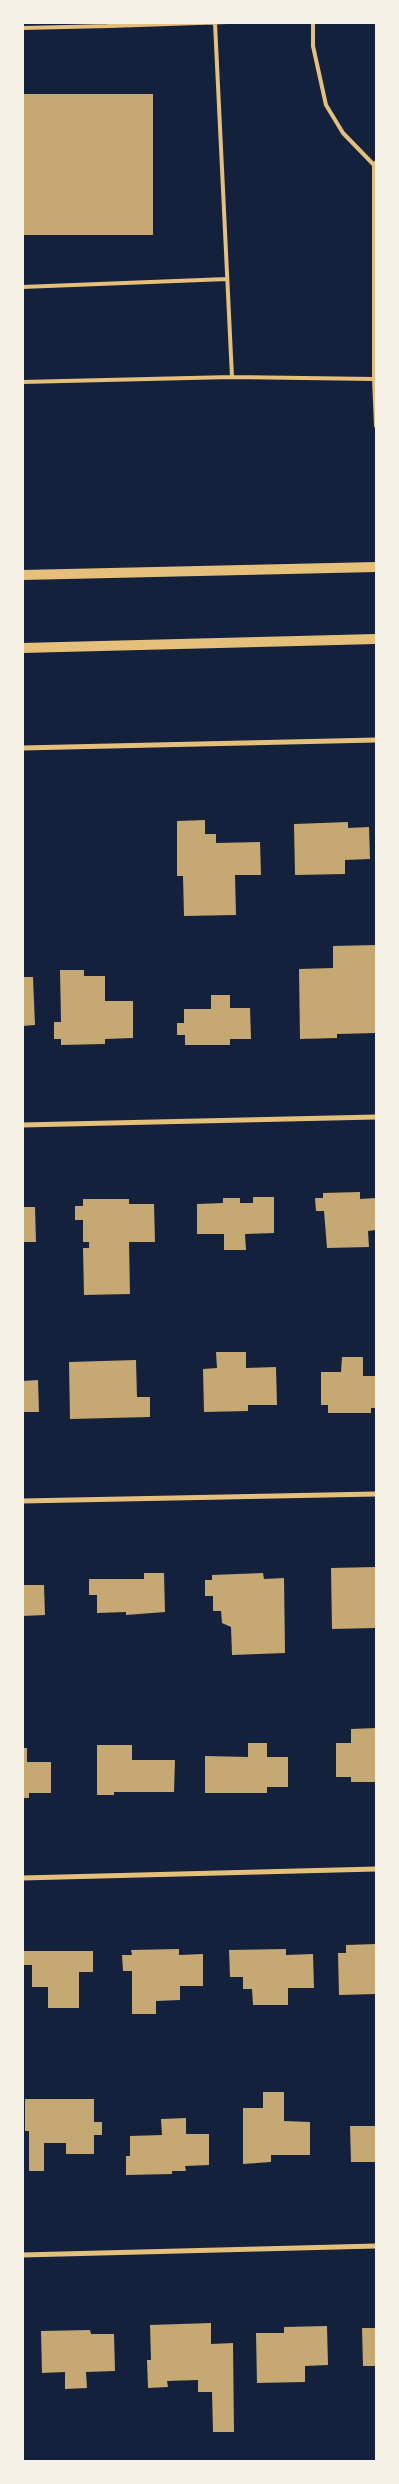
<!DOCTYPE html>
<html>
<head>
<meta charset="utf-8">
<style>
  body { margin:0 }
  #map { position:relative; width:399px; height:2484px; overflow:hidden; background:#14213d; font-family:Jost,sans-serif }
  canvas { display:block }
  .frame { position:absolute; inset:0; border:24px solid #f6f1e7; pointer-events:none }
</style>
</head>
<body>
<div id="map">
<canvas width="399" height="2484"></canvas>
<div class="frame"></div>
</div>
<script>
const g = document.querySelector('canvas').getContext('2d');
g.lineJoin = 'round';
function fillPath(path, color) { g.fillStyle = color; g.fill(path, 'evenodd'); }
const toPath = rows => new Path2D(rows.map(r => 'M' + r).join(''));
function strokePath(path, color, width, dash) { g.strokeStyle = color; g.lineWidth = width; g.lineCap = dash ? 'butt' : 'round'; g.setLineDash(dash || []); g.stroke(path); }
fillPath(toPath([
  [22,94,153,94,153,235,22,235],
  [205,820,205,834,216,834,216,843,260,842,261,875,235,875,236,915,184,916,183,876,177,876,177,821],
  [348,822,348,828,369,827,370,859,345,860,345,874,295,875,294,824],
  [376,945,376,1033,337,1034,337,1038,300,1039,299,969,333,968,333,946],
  [60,970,84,970,84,976,105,976,105,1001,133,1001,133,1038,105,1039,105,1044,61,1045,61,1039,54,1039,54,1022,61,1022],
  [22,977,33,977,35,1025,22,1026],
  [211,995,230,995,230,1008,250,1008,251,1039,230,1039,230,1045,185,1045,185,1035,177,1035,177,1023,184,1023,184,1009,211,1009],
  [360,1192,360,1199,376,1198,376,1230,368,1231,369,1247,327,1248,324,1211,316,1211,315,1198,323,1198,323,1193],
  [253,1197,274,1197,274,1233,245,1234,246,1250,224,1250,224,1234,197,1234,197,1204,223,1203,223,1198,240,1198,240,1203,253,1203],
  [83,1199,129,1199,129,1204,154,1204,155,1242,129,1242,130,1294,84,1295,83,1248,89,1248,89,1242,83,1242,83,1220,75,1220,75,1206,83,1206],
  [22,1207,35,1207,36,1242,22,1242],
  [216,1352,246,1352,246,1368,276,1367,277,1405,248,1405,248,1411,204,1412,203,1369,217,1368],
  [342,1357,363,1357,363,1376,376,1376,376,1408,371,1408,371,1413,328,1413,328,1405,321,1405,321,1372,341,1372],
  [136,1360,137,1397,150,1397,150,1417,70,1419,69,1362],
  [38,1380,39,1412,22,1412,22,1381],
  [375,1567,376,1628,332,1629,331,1568],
  [144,1573,164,1573,165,1612,126,1615,126,1612,97,1613,97,1595,89,1595,89,1579,144,1579],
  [263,1573,264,1579,284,1578,285,1653,232,1655,231,1627,222,1623,221,1611,213,1611,213,1596,205,1596,205,1580,212,1580,212,1575],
  [22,1585,44,1585,45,1615,22,1616],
  [376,1728,376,1782,351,1782,351,1777,336,1777,336,1743,351,1743,351,1729],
  [248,1743,267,1743,267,1757,288,1757,288,1787,267,1787,267,1793,205,1793,205,1756,248,1757],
  [97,1745,132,1745,132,1760,175,1760,174,1792,114,1792,114,1795,97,1795],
  [22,1748,27,1748,27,1762,51,1762,51,1793,29,1793,29,1798,22,1798],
  [376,1944,376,1994,339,1995,338,1953,346,1953,346,1945],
  [179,1949,179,1955,203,1954,203,1986,180,1986,180,2000,156,2001,156,2014,132,2014,132,1971,123,1971,122,1955,132,1955,131,1950],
  [286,1949,286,1955,313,1954,314,1988,288,1988,288,2005,253,2005,252,1989,243,1989,243,1977,230,1977,229,1950],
  [24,1951,93,1951,93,1972,79,1972,79,2008,48,2008,48,1987,32,1987,32,1965,24,1965],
  [263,2092,284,2092,284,2121,310,2122,310,2155,271,2155,271,2162,243,2164,243,2108,263,2108],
  [25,2099,94,2099,94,2122,102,2122,102,2135,94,2135,94,2154,66,2154,66,2143,44,2143,44,2171,29,2171,29,2131,25,2131],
  [186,2118,186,2134,209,2134,209,2165,185,2166,186,2171,172,2171,172,2174,126,2175,126,2156,130,2156,130,2136,162,2135,161,2119],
  [350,2126,376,2126,376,2162,351,2162],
  [211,2323,211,2344,233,2343,234,2432,213,2432,212,2392,198,2392,198,2380,167,2381,168,2387,148,2388,147,2360,151,2360,150,2325],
  [327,2326,328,2365,305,2366,305,2382,257,2383,256,2333,284,2333,284,2327],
  [362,2328,376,2328,376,2366,363,2366],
  [90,2330,91,2334,114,2334,115,2371,86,2372,87,2388,65,2389,65,2372,42,2373,41,2331]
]), '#c6a872');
strokePath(toPath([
  [109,22,109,26,228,22],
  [313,22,313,46,326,105,343,133,374,165,376,162],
  [215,23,232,377],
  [22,28,109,26],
  [374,165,374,379,376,426],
  [22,287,227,279],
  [22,382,232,377,374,379]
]), '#e5c07b', 4);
strokePath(toPath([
  [22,748,376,740],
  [22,1125,376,1117],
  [22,1501,376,1494],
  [22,1878,376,1869],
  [22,2255,376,2246]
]), '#e5c07b', 5);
strokePath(toPath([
  [22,575,376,567],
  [22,648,376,639]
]), '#e5c07b', 10);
</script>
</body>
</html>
